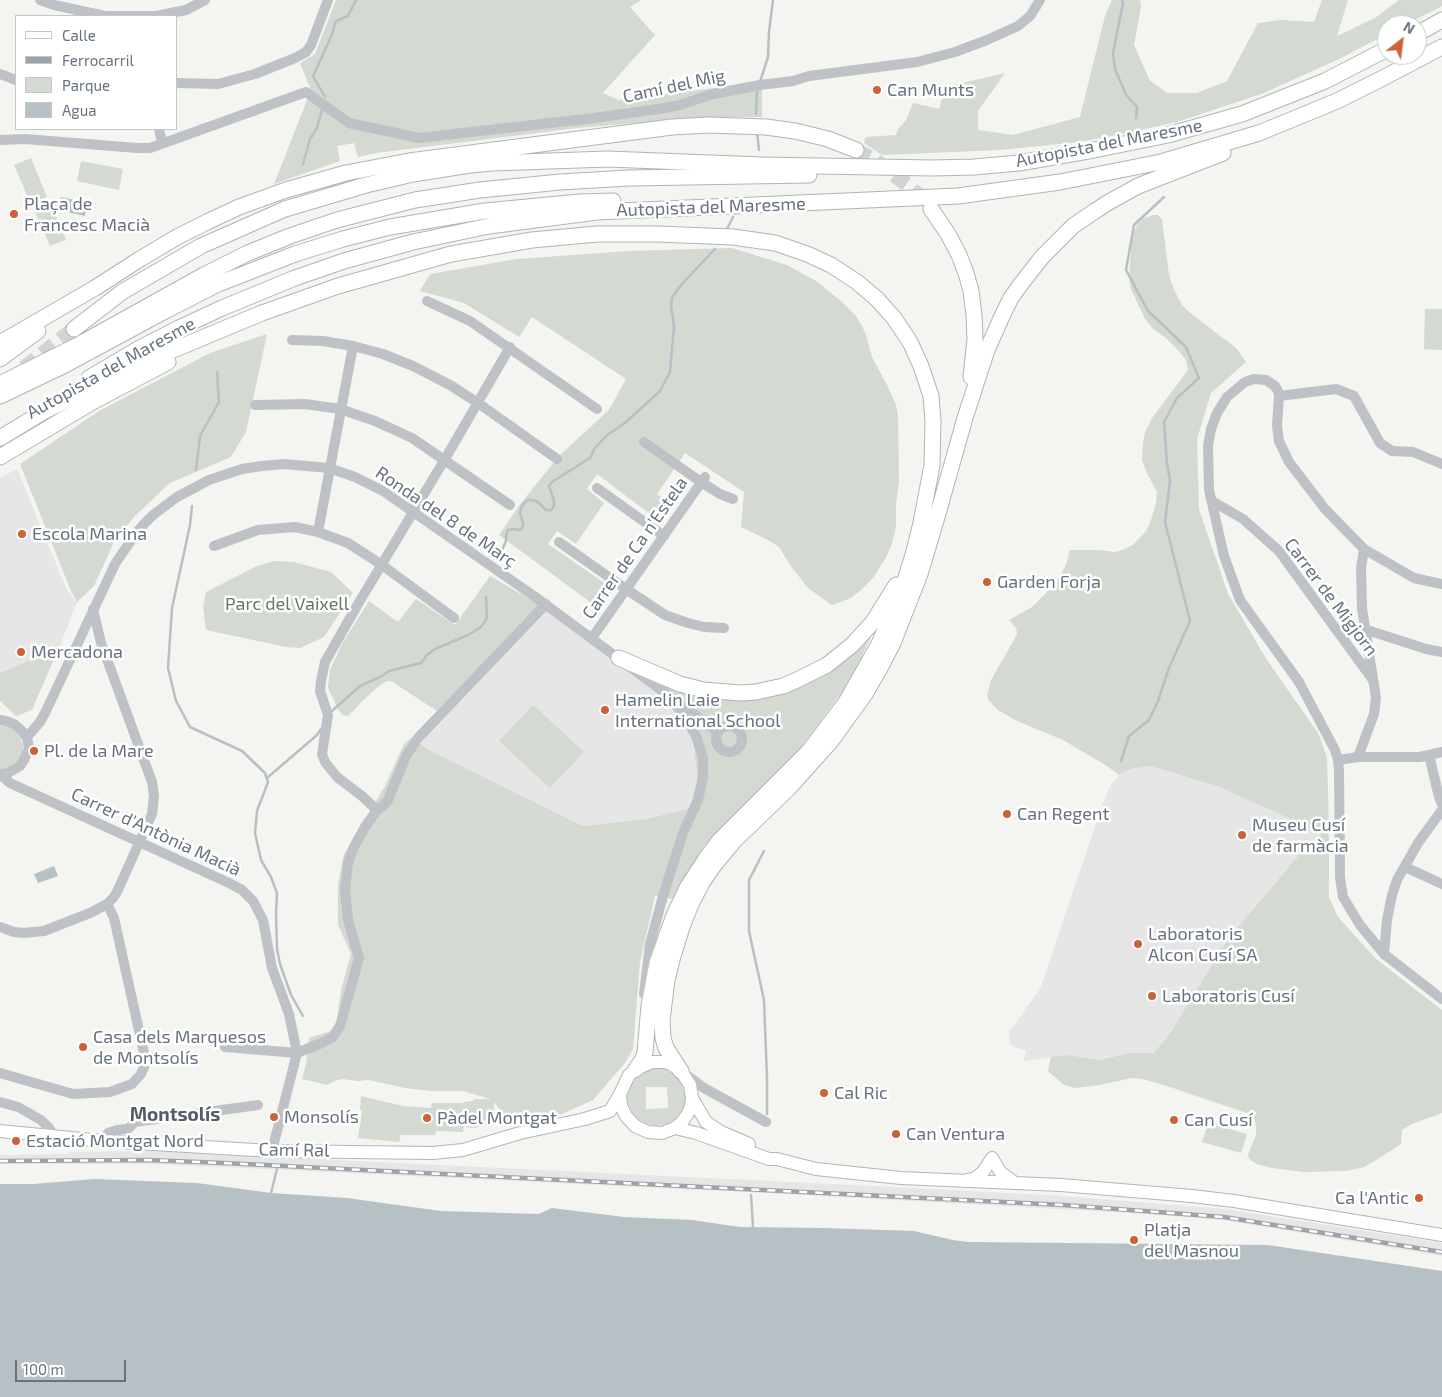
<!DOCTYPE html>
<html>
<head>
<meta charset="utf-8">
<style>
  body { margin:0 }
  #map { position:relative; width:1442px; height:1397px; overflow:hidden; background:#f4f4f1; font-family:"Exo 2",sans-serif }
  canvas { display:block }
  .legend { position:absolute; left:15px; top:15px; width:162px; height:115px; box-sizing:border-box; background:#fff; border:1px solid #c2c7cc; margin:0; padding:6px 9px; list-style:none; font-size:15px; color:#67737f }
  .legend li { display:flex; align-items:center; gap:10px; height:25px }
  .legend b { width:25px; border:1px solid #c2c7cc }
  .north { position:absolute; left:1377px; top:15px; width:50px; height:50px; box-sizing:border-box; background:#fff; border:1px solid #c2c7cc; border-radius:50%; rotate:30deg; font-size:14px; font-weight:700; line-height:20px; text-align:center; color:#67737f }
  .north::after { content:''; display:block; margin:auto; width:18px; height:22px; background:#cc613a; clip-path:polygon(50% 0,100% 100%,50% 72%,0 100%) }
  .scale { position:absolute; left:15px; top:1360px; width:111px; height:22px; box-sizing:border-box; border:2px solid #67737f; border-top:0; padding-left:6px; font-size:15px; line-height:18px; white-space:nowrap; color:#67737f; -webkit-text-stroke:4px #fff; paint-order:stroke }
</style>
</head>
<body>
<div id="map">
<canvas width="1442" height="1397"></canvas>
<ul class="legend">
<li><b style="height:6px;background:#fff"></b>Calle</li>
<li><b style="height:6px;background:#9ea3a8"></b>Ferrocarril</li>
<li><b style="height:14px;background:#d4d9d1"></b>Parque</li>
<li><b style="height:14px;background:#b7c0c4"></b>Agua</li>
</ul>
<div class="north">N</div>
<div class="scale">100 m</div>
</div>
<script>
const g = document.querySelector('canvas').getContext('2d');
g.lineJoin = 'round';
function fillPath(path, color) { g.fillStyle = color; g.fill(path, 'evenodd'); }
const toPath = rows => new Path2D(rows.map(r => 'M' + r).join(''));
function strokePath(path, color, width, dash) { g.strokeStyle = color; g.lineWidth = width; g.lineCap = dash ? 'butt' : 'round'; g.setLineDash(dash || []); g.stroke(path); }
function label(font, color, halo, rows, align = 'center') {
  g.font = font + ' "Exo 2",sans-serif'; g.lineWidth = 5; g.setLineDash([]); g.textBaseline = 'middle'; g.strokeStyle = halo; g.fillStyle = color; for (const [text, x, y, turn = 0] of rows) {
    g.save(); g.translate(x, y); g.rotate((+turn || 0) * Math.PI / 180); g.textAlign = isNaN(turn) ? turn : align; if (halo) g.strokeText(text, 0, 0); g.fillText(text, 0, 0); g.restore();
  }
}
fillPath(toPath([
  [17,469,67,590,77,602,59,648,30,662,0,671,0,478],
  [540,605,598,646,653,690,684,721,694,745,697,779,690,808,645,819,583,826,427,749,412,737],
  [1150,766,1217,786,1321,833,1317,842,1300,854,1171,1032,1154,1054,1130,1053,1099,1060,1068,1055,1024,1061,1026,1051,1010,1045,1009,1032,1040,989,1103,803,1110,786,1119,775,1131,769],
  [148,1151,915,1188,1064,1196,1225,1209,1442,1243,1442,1256,1223,1220,1148,1214,786,1194,224,1167,146,1164,0,1164,0,1155,69,1154,69,1152]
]), '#e5e6e5');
fillPath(toPath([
  [336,0,641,0,630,7,655,35,603,93,619,100,762,82,762,117,693,118,577,128,376,153,358,157,354,143,337,146,340,161,274,184,311,90,300,63,315,54],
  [1112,0,1140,0,1141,7,1134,45,1150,81,1168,93,1197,93,1227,81,1258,23,1281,20,1314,22,1322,0,1348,0,1337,36,1375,18,1399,0,1442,0,1442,6,1405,25,1387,25,1387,34,1339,59,1264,93,1177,122,1112,136,1079,142,1000,150,882,155,864,143,866,137,896,135,898,129,906,120,913,103,939,109,945,87,1005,73,978,111,978,130,1013,135,1080,117,1105,16],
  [31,158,47,197,31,204,14,165],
  [81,161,123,169,119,190,77,181],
  [50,202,66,240,50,246,34,209],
  [1153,215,1158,215,1162,219,1169,275,1174,290,1182,305,1189,312,1236,348,1246,362,1211,393,1197,439,1199,509,1228,594,1267,660,1318,733,1327,757,1329,830,1329,897,1338,917,1376,959,1442,1010,1442,1113,1412,1124,1402,1130,1401,1144,1378,1159,1364,1167,1346,1171,1303,1172,1272,1168,1257,1164,1249,1159,1248,1154,1256,1135,1256,1126,1253,1115,1164,1085,1142,1079,1132,1078,1100,1085,1074,1088,1064,1085,1048,1071,1051,1057,1068,1055,1099,1060,1130,1053,1154,1053,1171,1032,1228,939,1300,854,1317,842,1321,833,1217,786,1150,766,1131,769,1119,775,1107,766,1063,740,1017,721,998,710,989,701,987,696,991,680,1015,638,1017,633,1016,628,1009,620,1032,607,1055,584,1066,565,1070,550,1100,550,1114,552,1119,551,1131,546,1135,543,1146,531,1151,520,1156,503,1157,492,1146,471,1142,460,1143,443,1145,432,1152,418,1188,370,1186,360,1179,351,1166,338,1153,329,1145,319,1131,289,1129,278,1132,235,1137,225,1143,219],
  [732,248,787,265,816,281,841,301,856,316,862,326,866,335,872,357,887,385,896,405,898,415,899,481,896,504,896,527,891,547,886,557,874,577,860,591,851,598,832,605,808,588,790,565,779,547,770,541,741,527,744,492,685,453,657,494,673,507,662,523,597,474,587,489,604,503,576,544,557,531,548,544,613,589,601,610,499,535,521,503,560,455,609,410,626,379,532,317,519,337,464,303,420,291,430,274,517,259,629,251],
  [1425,309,1442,309,1442,350,1424,349],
  [267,334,246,432,231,457,170,483,135,516,114,542,94,586,77,602,71,591,20,464,99,411,210,353],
  [275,561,294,562,331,572,353,593,324,637,300,648,286,647,206,630,203,607,206,592,257,566],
  [490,576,540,605,437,711,391,681,387,681,378,687,362,701,356,708,348,716,343,715,339,711,328,688,330,670,343,642,369,601,398,622,416,599,455,625],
  [874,630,851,680,793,758,705,845,672,899,655,896,640,962,633,1049,625,1063,593,1100,553,1118,531,1122,514,1123,509,1122,505,1119,500,1110,494,1102,494,1125,479,1126,476,1128,464,1127,463,1132,436,1131,435,1135,401,1135,399,1142,358,1138,362,1111,360,1110,361,1096,403,1106,431,1108,432,1103,463,1103,464,1102,473,1101,474,1099,490,1099,463,1091,431,1091,405,1088,369,1080,358,1081,342,1079,337,1080,327,1085,302,1079,306,1064,309,1038,331,1031,337,1021,341,990,351,954,338,925,338,885,344,854,385,786,404,744,412,737,427,749,583,826,646,819,690,808,697,779,694,745,684,721,653,690,664,684,784,692],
  [58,650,32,710,16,716,0,701,0,672],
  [533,705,584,752,550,788,499,741],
  [0,725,4,726,13,729,20,736,23,745,22,755,16,763,8,768,3,769,0,769],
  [656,1067,666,1069,679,1078,684,1087,686,1098,684,1108,676,1119,667,1124,656,1126,646,1124,639,1120,632,1112,627,1100,628,1089,634,1077,638,1074],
  [646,1087,667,1087,668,1108,646,1109],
  [1208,1123,1247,1134,1241,1153,1202,1142]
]), '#d4d9d1');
fillPath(toPath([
  [61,197,88,203,85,216,58,210],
  [54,866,58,876,38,883,34,874],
  [95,1179,197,1183,271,1193,347,1198,441,1211,539,1214,552,1208,624,1217,692,1220,740,1227,825,1228,914,1231,953,1240,968,1242,1268,1245,1442,1271,1442,1397,0,1397,0,1184,33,1184]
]), '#b7c0c4');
strokePath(toPath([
  [1122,0,1123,3,1113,53,1115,69,1126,95,1137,107,1136,118],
  [760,82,768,57,769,32,773,0],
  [325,97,313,76,331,37,336,21,348,16,356,0],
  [756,114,757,89],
  [757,132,759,150],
  [303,164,310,139,317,128,322,110],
  [726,231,733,217],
  [196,470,200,436,219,402,217,372],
  [192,506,190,525,172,608,168,668,176,701,190,727,242,751,265,773,268,782,257,811,255,833,261,860,271,877,277,893,276,913,277,949,280,964,291,995,303,1016],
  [502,550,506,541,506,535,508,530,514,529,519,530,523,527,523,523,520,513,521,508,524,503,528,500,533,500,538,502,546,510,551,510,554,506,554,501,549,486,552,482,590,458,595,448,607,435,625,423,660,391,670,372,674,327,673,317,671,307,672,298,681,285,715,249],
  [332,711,360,686,380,677,389,671,421,663,427,655,435,649,468,635,481,627,487,618,486,597],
  [1121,761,1129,736,1149,720,1158,701,1169,668,1190,621,1165,522,1170,481,1167,463,1164,422,1177,398,1199,378,1186,347,1148,311,1126,270,1134,225,1164,197],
  [267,778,317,735,321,729],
  [764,851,749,880,749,931,764,1000,767,1078,767,1114],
  [271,1193,277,1169],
  [751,1195,753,1227]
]), '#b7c0c4', 2.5);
strokePath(toPath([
  [856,150,876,161,894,175,908,185,927,204],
  [24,368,74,329]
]), '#d1d4d4', 15, [15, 8]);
const major = toPath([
  [692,1098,706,1122,721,1132,749,1144],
  [675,1128,696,1133,769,1159,777,1159,816,1169,901,1178,1061,1185,1192,1196,1234,1201,1442,1235],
  [0,1131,102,1141,272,1151,433,1153,463,1150,520,1133,585,1119,610,1111,620,1094,629,1075,636,1069,652,1062,665,1062,671,1064,681,1071,690,1085,692,1098,691,1107,687,1115,682,1122,675,1128,662,1133,648,1132,635,1126,626,1116,621,1106,620,1094],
  [968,1180,974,1179,983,1172,992,1158,1001,1173,1015,1183]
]);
const highway = toPath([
  [1417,34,1442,20],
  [931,209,948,234,959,255,966,273,971,291,974,315,975,339,971,377],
  [74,329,122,292,201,246,285,209,366,185,413,174,470,165,492,163,608,159,762,165,932,168,974,167,1019,163,1094,150,1168,135,1242,114,1325,81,1387,49],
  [0,343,95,288,140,259,177,237,207,222,239,207,286,190,346,173,409,161,672,127,709,125,766,127,795,131,828,139,856,150],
  [0,359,38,331],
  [89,378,138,349,179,328,222,308,295,278,344,261,413,242,489,226,597,212,958,196,1060,182,1161,162,1259,133,1337,101,1379,80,1442,47],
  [0,384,78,345,204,275,248,253,290,236,337,220,415,200,480,190,560,182,629,178,809,175],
  [0,396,65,365,165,311,218,284,295,254,343,239,390,227,485,211,580,202,613,201],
  [0,438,43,412,125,370,262,313,338,286,451,254,532,240,597,234,657,234,733,237,775,243,807,254,831,265,857,282,877,299,894,318,910,342,921,366,931,396,933,421,932,465,921,523,913,555,901,593,879,644,846,702,809,751,719,841,705,860,688,886,674,915,657,963,649,1006,645,1052,643,1059,636,1069],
  [0,457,94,401,168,362],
  [619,658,680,684,703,690,741,693,756,692,783,686,797,680,827,665,852,645,873,622,896,585],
  [681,1071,666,1048,663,1038,662,1020,667,980,673,956,682,927,691,904,703,881,715,864,735,840,789,788,831,741,865,694,880,668,893,643,920,574,937,517,965,418,987,350,1003,314,1011,298,1021,284,1042,257,1073,226,1095,211,1109,202,1138,186,1223,153]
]);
strokePath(major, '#b2b5b9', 14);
strokePath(highway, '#b1b4b7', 17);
strokePath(toPath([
  [40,0,54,5,105,16,156,16,186,10,205,0],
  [0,74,16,80],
  [176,83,218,84,255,74,295,58,306,52,311,45,328,0],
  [159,129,162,143],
  [0,140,25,139,137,148,150,148,306,92,349,123,419,138,594,118,659,109,680,105,713,94,760,85,793,81,809,76,917,62,955,52,987,40,1018,26,1030,16,1040,0],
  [427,301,470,321,597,409],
  [292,340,323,341,353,346,383,354,413,366,450,385,478,403,557,459],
  [1279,396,1336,389,1354,396,1380,443,1392,451,1413,452,1442,464],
  [255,405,305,404,340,409,375,421,412,438,510,505],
  [644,442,701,482,720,494,733,499],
  [597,488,664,536],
  [1212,501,1243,519,1279,551,1373,680],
  [318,532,353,346],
  [559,542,626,589,665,615,688,623,704,627,724,628],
  [214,546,258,530,295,527,318,532,348,543,382,565,454,618],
  [1442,584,1414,578,1364,549,1325,509,1289,462,1279,441,1277,426,1279,396,1278,391,1275,386,1266,380,1254,379,1245,382,1227,397,1217,413,1211,429,1208,446,1209,490,1224,556,1240,600,1299,682,1335,750,1338,760,1339,772,1340,877,1343,897,1360,925,1384,954,1442,999],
  [1364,629,1426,649,1442,652],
  [592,638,705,477],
  [0,720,6,721,14,724,21,730,27,737,29,748,24,760,20,766,8,773,0,774],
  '716 739a13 13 0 1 1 26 0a13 13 0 1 1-26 0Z',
  [27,737,40,722,46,711,115,564,134,536,143,525,153,515,177,497,209,480,242,469,262,466,284,464,329,468,355,477,383,491,534,596,718,732],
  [1429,755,1439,797,1442,804],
  [1358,757,1374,714,1376,698,1362,608,1361,568,1364,549],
  [1338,760,1358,757,1420,757,1442,752],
  [0,774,10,783,229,883,242,890,253,901,263,920,272,968,289,1014,297,1053,272,1151],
  [377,810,362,796,337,777,325,762,322,754,328,715,320,691,321,681,325,662,358,604,445,459,510,347],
  [1405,867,1442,884],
  [0,927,14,932,23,933,44,931,90,913,107,904,113,898,117,892,152,814,154,796,152,782,101,643,93,609],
  [1384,954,1387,920,1392,895,1397,880,1418,843,1442,810],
  [644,994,650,944,663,896,683,833,698,800,703,777,703,758,696,736,683,713,677,707],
  [225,1047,297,1053,324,1042,333,1037,336,1032,340,1026,359,958,348,920,345,890,348,863,354,847,365,827,377,810,383,806,388,800,406,756,418,738,546,604],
  [0,1073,73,1094,110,1092,132,1084,141,1074,146,1062,114,918,107,904],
  [685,1074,704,1088,766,1122],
  [0,1102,18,1107,41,1120,49,1128,55,1137],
  [102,1141,108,1133,117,1130,128,1129,135,1122,258,1105]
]), '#bec1c5', 10);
strokePath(major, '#fff', 12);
strokePath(highway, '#fff', 15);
const rail = toPath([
  [0,1161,147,1160,224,1163,1063,1205,1224,1217,1442,1252]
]);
strokePath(rail, '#9ea3a8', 4.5);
strokePath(rail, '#fff', 2.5, [8]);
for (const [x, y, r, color] of [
  [877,90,5,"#cc613a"],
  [14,214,5,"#cc613a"],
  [22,534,5,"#cc613a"],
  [987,582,5,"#cc613a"],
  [21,652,5,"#cc613a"],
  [605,710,5,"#cc613a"],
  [34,751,5,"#cc613a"],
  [1007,814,5,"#cc613a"],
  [1242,835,5,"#cc613a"],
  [1138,944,5,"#cc613a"],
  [1152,996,5,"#cc613a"],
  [83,1047,5,"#cc613a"],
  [824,1093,5,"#cc613a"],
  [274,1117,5,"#cc613a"],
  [427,1118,5,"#cc613a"],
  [1174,1120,5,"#cc613a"],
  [896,1134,5,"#cc613a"],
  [16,1141,5,"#cc613a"],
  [1419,1198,5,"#cc613a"],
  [1134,1240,5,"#cc613a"]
]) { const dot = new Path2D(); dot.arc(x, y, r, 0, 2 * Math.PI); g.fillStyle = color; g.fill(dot); strokePath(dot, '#fff', 2); }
label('18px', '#67737f', '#fff', [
  ["Camí del Mig",674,86,-12],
  ["Autopista del Maresme",1109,143,-11],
  ["Autopista del Maresme",711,207,-2],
  ["Autopista del Maresme",111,368,-29],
  ["Ronda del 8 de Març",446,517,34],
  ["Carrer de Ca n'Estela",635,548,-55],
  ["Carrer de Migjorn",1331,597,53],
  ["Carrer d'Antònia Macià",156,832,25],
  ["Camí Ral",294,1150,1]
]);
label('18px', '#67737f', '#fff', [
  ["Can Munts",887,90],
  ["Plaça de",24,204],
  ["Francesc Macià",24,225],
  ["Escola Marina",32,534],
  ["Garden Forja",997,582],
  ["Mercadona",31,652],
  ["Hamelin Laie",615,700],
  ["International School",615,721],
  ["Pl. de la Mare",44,751],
  ["Can Regent",1017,814],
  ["Museu Cusí",1252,825],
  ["de farmàcia",1252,846],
  ["Laboratoris",1148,934],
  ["Alcon Cusí SA",1148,955],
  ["Laboratoris Cusí",1162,996],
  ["Casa dels Marquesos",93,1037],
  ["de Montsolís",93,1058],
  ["Cal Ric",834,1093],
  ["Monsolís",284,1117],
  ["Pàdel Montgat",437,1118],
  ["Can Cusí",1184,1120],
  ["Can Ventura",906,1134],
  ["Estació Montgat Nord",26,1141],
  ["Ca l'Antic",1409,1198,"right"],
  ["Platja",1144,1230],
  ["del Masnou",1144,1251]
], 'left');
label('18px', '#687765', '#fff', [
  ["Parc del Vaixell",287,604]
]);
label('bold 19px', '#545d65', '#fff', [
  ["Montsolís",175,1115]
]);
</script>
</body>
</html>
